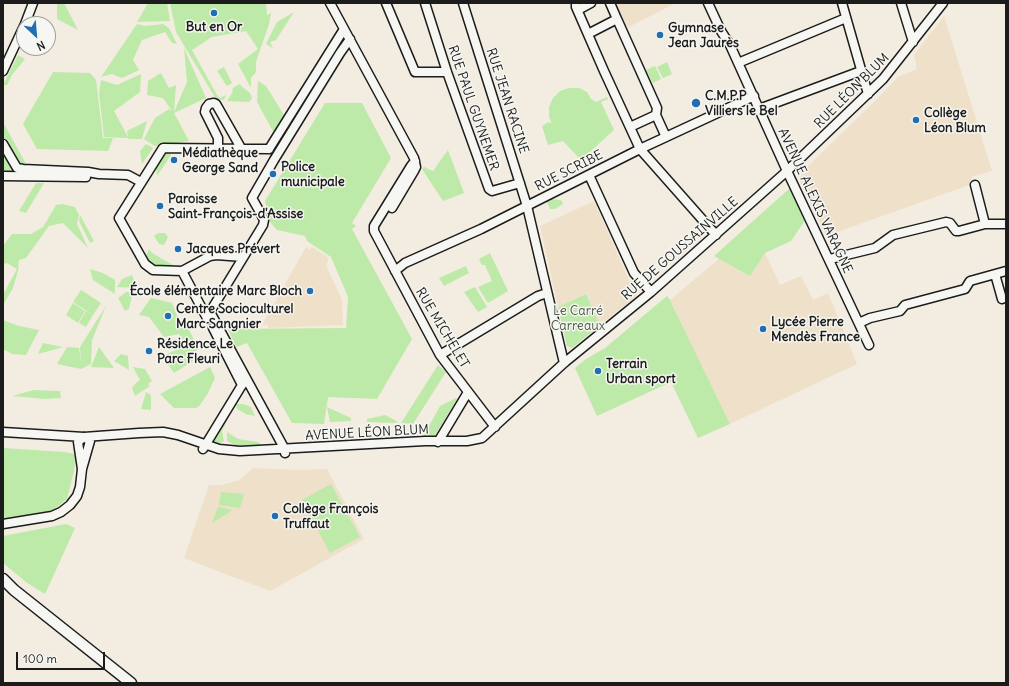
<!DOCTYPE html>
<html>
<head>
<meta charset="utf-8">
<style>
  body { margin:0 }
  #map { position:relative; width:1009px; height:686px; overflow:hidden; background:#f3ece0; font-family:Delius,sans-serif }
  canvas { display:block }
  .frame { position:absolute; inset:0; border:4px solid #1c1c1c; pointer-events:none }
  .north { position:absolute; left:16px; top:16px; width:40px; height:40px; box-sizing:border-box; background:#f6f6f2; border:1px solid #9f9f9c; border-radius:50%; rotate:154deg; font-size:11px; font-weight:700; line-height:16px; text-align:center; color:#1c1c1c }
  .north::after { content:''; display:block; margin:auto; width:14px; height:18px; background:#1f6fb2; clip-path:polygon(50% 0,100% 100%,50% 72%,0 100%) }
  .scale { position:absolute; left:16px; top:652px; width:89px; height:18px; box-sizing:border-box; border:2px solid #1c1c1c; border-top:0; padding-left:5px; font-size:12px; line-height:14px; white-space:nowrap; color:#1c1c1c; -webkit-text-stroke:3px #f6f6f2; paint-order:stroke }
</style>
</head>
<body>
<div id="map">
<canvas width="1009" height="686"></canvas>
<div class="frame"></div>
<div class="north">N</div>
<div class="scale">100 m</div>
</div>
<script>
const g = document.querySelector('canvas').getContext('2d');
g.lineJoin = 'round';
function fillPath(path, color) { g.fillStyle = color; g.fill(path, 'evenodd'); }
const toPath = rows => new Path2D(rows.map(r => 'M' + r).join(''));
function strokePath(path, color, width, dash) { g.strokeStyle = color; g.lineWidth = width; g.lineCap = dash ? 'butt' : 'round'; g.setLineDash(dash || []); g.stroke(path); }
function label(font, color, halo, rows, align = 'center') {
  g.font = font + ' Delius,sans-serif'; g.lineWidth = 3; g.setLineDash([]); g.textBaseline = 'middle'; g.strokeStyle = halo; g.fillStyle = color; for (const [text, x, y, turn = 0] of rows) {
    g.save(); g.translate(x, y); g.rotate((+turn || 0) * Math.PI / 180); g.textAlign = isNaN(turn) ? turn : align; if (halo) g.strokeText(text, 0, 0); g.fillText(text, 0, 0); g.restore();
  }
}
fillPath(toPath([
  [614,3,676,3,629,27,624,26],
  [944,16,992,171,971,177,972,184,826,236,800,181,802,172,875,101,898,77,917,69,914,55],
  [594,201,636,296,600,325,586,294,558,307,540,226],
  [306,247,310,250,312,247,329,258,326,265,342,300,343,325,268,328,268,325,262,325],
  [765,253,780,285,801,276,813,300,828,293,857,364,730,424,670,300,720,258,750,276],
  [253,468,299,470,327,469,364,539,270,591,184,558,209,485,221,485,240,480]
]), '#efe0ca');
fillPath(toPath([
  [57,3,64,3,78,30,57,19],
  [148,3,167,3,170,21,137,22],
  [170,3,266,3,267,15,271,13,269,24,256,62,256,72,251,78,251,88,238,64,258,49,246,31,212,37,192,50,217,95,220,98,226,95,224,100,216,99,176,32],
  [294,12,276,40,270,42,273,48,266,44,277,22],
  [137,24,146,26,163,24,169,28,177,44,172,43,165,32,142,40,133,60,139,70,122,78,112,74,101,77],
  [184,48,206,98,174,113,189,141,155,146,144,139,155,118,169,109,172,111,163,98,147,95,148,81,161,73,169,88,176,85,174,112,187,82],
  [18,55,25,59,12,75,7,85,3,85],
  [667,62,672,74,663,78,657,67],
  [655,66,661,79,653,83,646,70],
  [224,67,232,83,227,86,217,71],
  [53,72,90,73,96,80,103,138,113,138,108,151,37,149,23,124],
  [141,74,140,92,114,111,128,137,127,131,147,121,142,139,128,139,128,138,104,137,99,93,101,80,117,85],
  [258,81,266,86,284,115,274,133,257,102],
  [239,84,250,93,252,98,249,102,227,101,232,93,233,88],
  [569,88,579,88,587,92,591,99,596,102,607,97,608,99,601,102,614,130,581,160,563,141,548,145,542,126,549,122,552,124,549,117,549,107,553,98,560,91],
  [325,103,362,103,391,158,352,223,356,226,352,229,412,339,377,399,328,397,324,424,292,423,247,343,236,347,228,329,346,328,348,297,331,257,307,241,305,236,277,230,270,222,265,201],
  [3,122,26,164,21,164,9,146,3,135],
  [146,144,153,148,142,164,140,151],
  [166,150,171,155,157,176,156,167],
  [448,150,464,193,443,201,422,169,424,167,433,171],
  [3,156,7,158,11,168,14,169,12,174,3,174],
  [36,183,44,183,26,213,19,211],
  [790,188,806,219,791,241,765,253,750,276,714,256],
  [552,199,561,200,563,204,555,209,550,209,547,202],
  [62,204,75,207,79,215,77,224,88,248,63,223,49,226,26,258,19,260,18,267,19,267,13,288,3,305,3,295,17,269,7,263,3,264,3,246,12,234,31,234,43,227,56,205],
  [80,215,94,241,90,243,79,221],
  [158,233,165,233,168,237,164,245,159,244,154,236],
  [149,249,152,253,173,265,160,266,152,265,146,256],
  [490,253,508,291,488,303,478,287,492,281,485,265,482,265,479,259],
  [466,266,469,273,444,286,439,278],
  [90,269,103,273,115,280,115,294,93,280],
  [132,275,137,288,117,287,122,279],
  [475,287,487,307,478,312,464,292],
  [81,290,101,303,93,315,73,302],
  [126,292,133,292,129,309,125,311,118,298],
  [586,294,600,325,572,348,567,346,558,307],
  [667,296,670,300,730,424,698,438,671,382,597,416,575,368,586,359,605,348],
  [151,298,172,303,178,318,190,332,199,349,190,354,193,361,174,373,162,356,181,348,185,345,185,342,179,334,164,337,149,317,139,315],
  [73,303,85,311,78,323,66,315],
  [106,306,92,340,91,364,81,369,57,364,67,347,79,348,81,362,80,347],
  [86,311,93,315,86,327,79,323],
  [3,320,19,326,39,330,26,355,12,354,3,349],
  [43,343,63,347,38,354],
  [99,347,114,368,91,367],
  [121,354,128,356,129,370,114,361],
  [438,365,446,372,413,424,401,423],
  [133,367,145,369,152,381,148,384,150,386,135,396,132,388,136,383,140,380],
  [210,367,215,378,207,395,199,406,196,408,174,408,160,394],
  [34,390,60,391,61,398,45,399,12,396],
  [146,392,151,395,151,410,141,409],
  [456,398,457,399,434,437,423,437,440,406],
  [236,404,243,404,251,407,255,416,246,414,237,409],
  [234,406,222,431,224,441,220,443,214,443,213,441,217,432],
  [327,407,351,418,351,421,330,422],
  [385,415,398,422,394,423,367,422,367,419],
  [227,432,238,439,258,442,264,447,258,448,239,447,227,441],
  [3,448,64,452,76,454,74,471,67,499,51,512,3,519],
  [331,484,360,537,330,553,302,500],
  [221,492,244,494,240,508,219,505],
  [218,507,233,510,212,523],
  [66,524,75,528,45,594,26,582,3,563,3,536]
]), '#bdeaa8');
const minor = toPath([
  [330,3,414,158,416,167,414,171,392,208],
  [386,3,415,72,447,72],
  [425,3,447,72,489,189,492,191,520,183],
  [463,3,527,206,564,363],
  [708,3,721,31,730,45,787,171,869,345],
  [842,3,868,94],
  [901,3,913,42],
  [578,10,591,3],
  [617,19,657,108,656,115,666,137],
  [25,24,33,3],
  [588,34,617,19,610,3],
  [738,63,846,18],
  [3,71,24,26],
  [759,109,861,71],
  [630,127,656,115],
  [3,144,17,168,23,169,88,172,99,174,128,175,141,182],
  [218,148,218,138,205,112,206,108,209,104,214,103,216,104,241,148],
  [269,149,344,29],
  [415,161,411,166,374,226,374,231,440,355,495,427],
  [589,175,634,273,651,292],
  [3,176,86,177],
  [975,185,985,224],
  [716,235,640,149,754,96],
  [243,257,216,255,210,256,182,271,153,270,145,264,119,218,163,148,269,149],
  [830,259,875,248,893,235,946,222,950,223,956,231,959,231,985,224,1006,224],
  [182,271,207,318],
  [395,271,405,263,481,229,640,149,604,71,576,7,576,3],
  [995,274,1002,299],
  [210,312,283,446,285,453],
  [205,314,210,312,263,225,264,220,261,214,252,198,274,160,340,53,350,39],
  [859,323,870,318,900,311,905,305,965,289,970,281,1006,271],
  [213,328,242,385],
  [440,355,538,296,547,293],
  [3,432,84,437,139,433,163,432,178,435,219,449,240,451,425,441,467,441,482,438,564,363,651,292,787,171,883,79,943,3],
  [438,442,468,392],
  [203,449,242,385],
  [3,524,52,516,61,512,70,505,77,496,80,487,82,469,90,441,84,437,78,442,82,469]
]);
const major = toPath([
  [3,579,14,590,131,683]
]);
strokePath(minor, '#1c1c1c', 11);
strokePath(major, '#1c1c1c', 13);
strokePath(minor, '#f6f6f2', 8);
strokePath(major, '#f6f6f2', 10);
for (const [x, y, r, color] of [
  [214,13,4,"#1f6fb2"],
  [660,35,4,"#1f6fb2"],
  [696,103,5,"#1f6fb2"],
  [916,120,4,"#1f6fb2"],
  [174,160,4,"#1f6fb2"],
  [273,174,4,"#1f6fb2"],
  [160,206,4,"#1f6fb2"],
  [178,249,4,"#1f6fb2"],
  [310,291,4,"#1f6fb2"],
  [168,316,4,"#1f6fb2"],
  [763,329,4,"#1f6fb2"],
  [149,351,4,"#1f6fb2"],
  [598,371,4,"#1f6fb2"],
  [275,516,4,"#1f6fb2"]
]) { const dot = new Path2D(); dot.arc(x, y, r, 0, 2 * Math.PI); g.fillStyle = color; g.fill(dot); strokePath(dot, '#f6f6f2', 1.5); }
label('bold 13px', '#1c1c1c', '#f6f6f2', [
  ["But en Or",214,27,"center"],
  ["Gymnase",668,28],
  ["Jean Jaurès",668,43],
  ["C.M.P.P",705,96],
  ["Villiers le Bel",705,111],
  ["Collège",924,113],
  ["Léon Blum",924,128],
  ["Médiathèque",182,153],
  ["George Sand",182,168],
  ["Police",281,167],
  ["municipale",281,182],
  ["Paroisse",168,199],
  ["Saint-François-d'Assise",168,214],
  ["Jacques Prévert",186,249],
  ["École élémentaire Marc Bloch",302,291,"right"],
  ["Centre Socioculturel",176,309],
  ["Marc Sangnier",176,324],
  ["Lycée Pierre",771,322],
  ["Mendès France",771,337],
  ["Résidence Le",157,344],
  ["Parc Fleuri",157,359],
  ["Terrain",606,364],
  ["Urban sport",606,379],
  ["Collège François",283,509],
  ["Truffaut",283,524]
], 'left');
label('13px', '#1c1c1c', '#f6f6f2', [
  ["RUE LÉON BLUM",852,91,-45],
  ["RUE JEAN RACINE",507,101,72],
  ["RUE PAUL GUYNEMER",473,108,71],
  ["RUE SCRIBE",569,171,-27],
  ["AVENUE ALEXIS VARAGNE",815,201,65],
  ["RUE DE GOUSSAINVILLE",680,249,-41],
  ["RUE MICHELET",442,328,59],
  ["AVENUE LÉON BLUM",367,433,-3]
]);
label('13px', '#4c5a46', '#f6f6f2', [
  ["Le Carré",578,311],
  ["Carreaux",578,326]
]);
</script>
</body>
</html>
